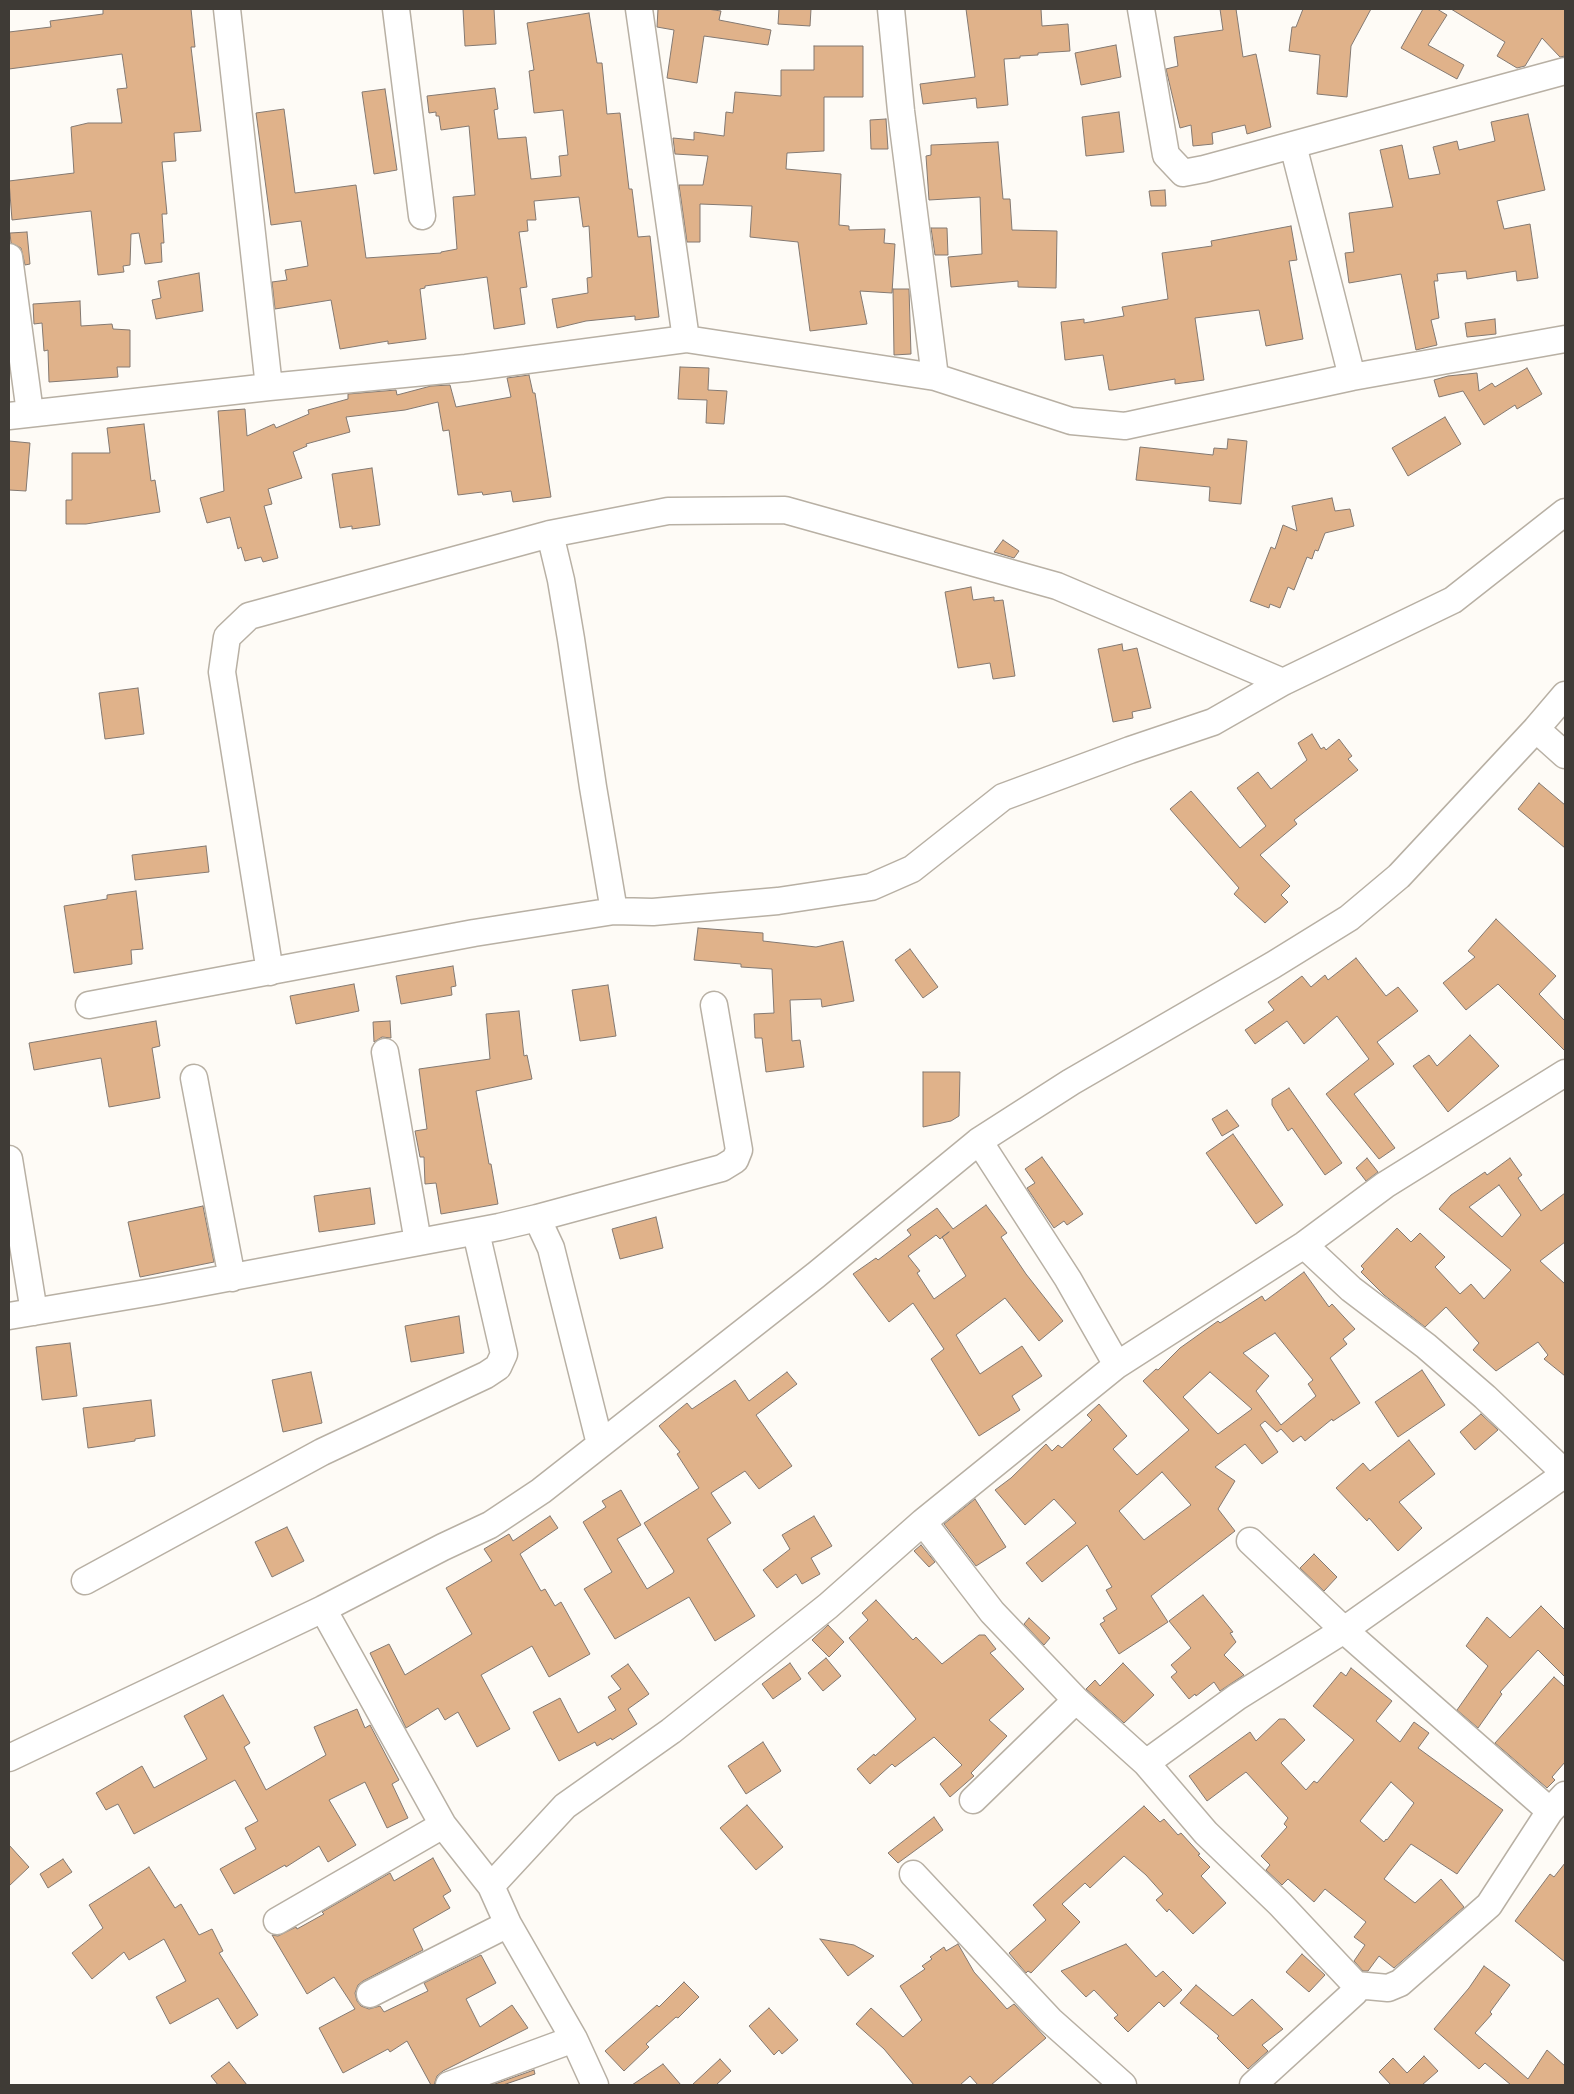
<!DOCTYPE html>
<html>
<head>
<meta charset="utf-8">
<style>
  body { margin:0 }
  #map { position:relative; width:1574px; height:2094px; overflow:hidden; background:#fefbf6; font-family:Overpass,sans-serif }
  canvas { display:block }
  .frame { position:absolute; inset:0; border:10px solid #3f3b36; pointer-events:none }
</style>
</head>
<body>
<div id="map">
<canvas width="1574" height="2094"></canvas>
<div class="frame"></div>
</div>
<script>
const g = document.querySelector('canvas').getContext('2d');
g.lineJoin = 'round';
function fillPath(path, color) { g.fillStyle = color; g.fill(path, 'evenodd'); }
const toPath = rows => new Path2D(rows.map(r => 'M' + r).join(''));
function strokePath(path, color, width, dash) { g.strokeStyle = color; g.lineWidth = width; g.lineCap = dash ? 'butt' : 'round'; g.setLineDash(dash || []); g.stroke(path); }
const building = toPath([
  [103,9,191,9,195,47,191,47,201,131,174,133,176,161,162,162,167,214,162,214,164,243,161,243,162,262,145,264,139,233,131,234,130,265,123,266,124,272,98,275,91,211,12,220,9,181,74,173,71,127,88,123,122,123,117,89,127,88,122,54,9,69,9,32,51,27,50,21,103,14,103,9],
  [463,9,494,9,496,44,465,46,463,9],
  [658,9,707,9,721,11,719,20,771,30,768,45,704,36,697,83,667,78,674,30,657,27,658,9],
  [779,9,811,9,810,26,778,24,779,9],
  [966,9,1041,9,1042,26,1068,24,1070,51,1038,53,1038,55,1020,56,1020,58,1004,59,1008,105,977,108,976,98,923,104,920,84,975,77,966,9],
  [1220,9,1236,9,1243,57,1256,54,1271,127,1247,134,1245,125,1212,133,1213,144,1193,146,1191,125,1180,128,1166,69,1178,66,1174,37,1223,30,1220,9],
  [1303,9,1371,9,1351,46,1347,97,1317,94,1320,55,1289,51,1292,27,1296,27,1303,9],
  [1423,9,1437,9,1447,15,1428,45,1464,65,1457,79,1401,48,1423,9],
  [1451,9,1565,9,1565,56,1560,57,1542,38,1525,66,1517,68,1497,56,1505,42,1451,9],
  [589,13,597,63,602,63,607,114,620,113,629,189,632,189,638,237,650,236,659,317,635,320,635,316,586,321,557,328,552,299,588,293,587,278,592,277,589,226,583,227,579,197,534,201,536,220,527,220,528,231,519,232,527,287,520,288,525,324,494,329,487,277,425,286,425,288,420,289,426,339,388,344,388,341,340,349,331,300,275,309,272,282,287,280,285,270,308,266,301,221,271,225,256,113,284,109,295,193,356,185,366,258,441,253,441,252,457,249,453,197,475,195,469,126,441,130,439,116,436,116,436,112,429,113,427,96,495,88,498,109,494,110,498,139,526,137,531,179,561,176,559,156,568,155,563,110,534,113,529,71,534,70,527,23,589,13],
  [1116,45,1121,77,1081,85,1075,53,1116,45],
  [814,46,863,46,863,97,824,97,824,151,787,153,786,169,841,174,839,225,849,226,849,230,885,229,884,243,895,244,892,293,860,291,867,324,810,331,798,242,750,237,752,206,700,204,700,242,687,242,679,185,703,185,708,156,675,154,673,138,694,140,694,132,724,136,726,112,733,113,735,92,781,96,781,70,814,70,814,46],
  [385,89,397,170,374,174,362,92,385,89],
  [1119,112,1124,152,1086,156,1082,117,1119,112],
  [1528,114,1545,190,1497,201,1504,229,1530,224,1538,278,1517,281,1516,271,1467,279,1466,271,1437,274,1438,281,1434,281,1439,318,1431,320,1437,345,1416,350,1401,274,1349,283,1345,253,1354,252,1349,213,1393,207,1380,150,1402,145,1409,179,1440,174,1433,147,1457,141,1459,150,1495,141,1491,122,1528,114],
  [886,119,888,149,871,149,870,120,886,119],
  [998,142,1003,199,1010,199,1012,230,1057,231,1056,288,1018,287,1018,281,951,287,948,257,982,254,980,197,929,200,926,156,931,155,931,145,998,142],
  [1165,190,1166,206,1151,206,1149,191,1165,190],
  [1291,226,1297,260,1289,261,1303,339,1266,346,1259,310,1195,318,1204,380,1175,384,1175,379,1112,390,1109,390,1103,355,1065,360,1061,322,1084,319,1084,323,1124,316,1122,307,1168,299,1162,253,1212,246,1211,241,1291,226],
  [931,228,947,228,948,255,935,255,931,228],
  [27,232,30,264,25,265,21,248,11,243,10,233,27,232],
  [199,273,203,311,156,319,152,300,161,298,158,281,199,273],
  [893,289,909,289,911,354,894,355,893,289],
  [80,301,81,326,112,324,113,329,130,330,130,367,117,367,118,377,49,382,48,350,44,351,42,323,34,324,33,304,80,301],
  [1495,319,1496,334,1467,337,1465,323,1495,319],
  [680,367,709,368,708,390,727,391,724,424,706,423,707,400,678,399,680,367],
  [1527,368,1542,394,1517,409,1515,405,1484,425,1463,391,1439,397,1434,380,1448,376,1477,373,1479,391,1492,383,1495,387,1527,368],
  [529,375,533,393,535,393,551,497,513,502,511,491,483,495,482,492,458,495,449,430,443,431,438,402,405,410,346,417,350,432,306,444,307,446,293,452,302,478,268,489,272,504,264,506,278,558,263,562,261,557,245,561,241,547,238,549,230,517,207,523,200,498,224,491,218,411,245,409,247,436,274,424,276,428,309,414,308,410,348,399,348,394,396,390,397,395,431,386,450,385,456,407,511,397,507,378,529,375],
  [1445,417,1461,444,1408,476,1392,448,1445,417],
  [144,424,151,481,155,480,160,512,86,524,66,524,66,500,72,500,72,453,110,453,107,428,144,424],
  [1228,439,1247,441,1241,504,1209,501,1210,487,1136,480,1140,447,1213,455,1214,448,1227,449,1228,439],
  [9,441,30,443,26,491,9,490,9,441],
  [372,468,380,525,352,529,352,526,340,528,332,474,372,468],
  [1332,498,1335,511,1350,509,1354,526,1325,533,1318,551,1315,550,1312,559,1307,557,1294,590,1288,587,1280,608,1270,604,1269,608,1250,601,1271,547,1275,549,1283,525,1297,531,1292,506,1332,498],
  [1003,540,1019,551,1014,558,994,552,1003,540],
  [971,587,973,600,994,597,994,601,1003,600,1015,676,993,679,990,663,958,668,945,592,971,587],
  [1122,644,1123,651,1137,648,1151,708,1132,712,1133,718,1113,722,1098,649,1122,644],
  [138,688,144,734,105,739,99,693,138,688],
  [1312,734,1321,749,1324,747,1326,750,1339,739,1352,756,1348,759,1358,770,1294,820,1297,824,1260,855,1290,886,1281,895,1288,902,1265,923,1234,894,1239,888,1170,809,1191,791,1240,848,1266,826,1237,788,1258,772,1271,789,1307,760,1298,743,1312,734],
  [1539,783,1565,805,1565,848,1518,809,1539,783],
  [206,846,209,872,135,880,132,855,206,846],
  [136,891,143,949,131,950,132,964,74,973,64,906,107,899,107,895,136,891],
  [1496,919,1556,976,1539,994,1565,1021,1565,1051,1498,984,1466,1010,1443,983,1475,957,1468,951,1496,919],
  [698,928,763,933,763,941,816,947,843,941,854,1001,822,1007,821,999,790,1000,792,1041,800,1040,804,1067,766,1072,762,1038,755,1038,754,1014,774,1013,772,969,741,967,741,964,694,960,698,928],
  [910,949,938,987,923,998,895,960,910,949],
  [1356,958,1386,996,1398,987,1418,1011,1377,1042,1394,1064,1354,1094,1395,1148,1379,1159,1326,1094,1369,1059,1337,1016,1304,1044,1287,1021,1255,1044,1245,1030,1274,1010,1268,1002,1302,976,1311,987,1325,975,1328,980,1356,958],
  [453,966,456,986,451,987,452,995,401,1004,396,976,453,966],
  [354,984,359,1011,296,1024,290,996,354,984],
  [608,985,616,1036,580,1041,572,990,608,985],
  [519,1011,524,1056,527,1055,532,1079,476,1091,489,1164,491,1164,498,1204,441,1214,436,1183,425,1184,424,1157,420,1157,415,1131,427,1129,419,1069,490,1059,486,1014,519,1011],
  [156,1021,160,1046,152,1048,160,1098,109,1107,101,1058,34,1070,29,1043,156,1021],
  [390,1021,391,1038,382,1037,374,1042,373,1022,390,1021],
  [1470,1035,1499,1066,1448,1112,1413,1066,1429,1055,1437,1066,1470,1035],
  [923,1072,960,1072,959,1116,951,1121,923,1127,923,1072],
  [1289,1088,1342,1163,1325,1175,1292,1128,1288,1131,1272,1105,1272,1099,1289,1088],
  [1227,1110,1239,1126,1222,1136,1212,1119,1227,1110],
  [1233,1134,1283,1205,1256,1224,1206,1153,1233,1134],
  [1042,1157,1083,1214,1067,1225,1064,1221,1054,1228,1027,1188,1035,1183,1025,1169,1042,1157],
  [1367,1158,1378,1172,1366,1181,1356,1168,1367,1158],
  [1510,1158,1522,1175,1518,1178,1541,1211,1565,1193,1565,1242,1540,1261,1565,1284,1565,1376,1544,1359,1548,1355,1538,1342,1496,1371,1473,1350,1479,1343,1446,1307,1425,1327,1384,1295,1361,1272,1364,1269,1361,1266,1397,1228,1411,1242,1420,1233,1445,1257,1435,1267,1460,1294,1471,1284,1484,1299,1511,1270,1439,1209,1451,1195,1485,1172,1487,1175,1510,1158],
  [1499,1185,1521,1215,1502,1237,1469,1207,1499,1185],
  [370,1188,375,1224,319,1232,314,1196,370,1188],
  [986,1205,1007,1233,1001,1237,1026,1274,1063,1321,1039,1341,1005,1298,956,1335,980,1374,1022,1346,1042,1376,1012,1396,1020,1410,979,1436,931,1359,944,1349,913,1303,889,1322,853,1274,876,1258,878,1260,911,1235,907,1230,937,1208,953,1229,986,1205],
  [949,1232,942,1237,966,1276,934,1299,917,1273,920,1271,908,1256,936,1235,940,1239,949,1232],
  [203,1206,214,1262,140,1277,128,1222,203,1206],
  [656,1217,663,1248,620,1259,612,1229,656,1217],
  [1304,1272,1329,1307,1332,1304,1355,1329,1343,1339,1347,1344,1330,1358,1360,1403,1333,1421,1332,1419,1305,1441,1301,1436,1293,1442,1281,1429,1277,1432,1265,1421,1260,1425,1278,1452,1262,1464,1245,1444,1215,1467,1235,1481,1218,1509,1235,1531,1151,1596,1168,1622,1119,1654,1100,1624,1105,1621,1103,1618,1117,1609,1106,1590,1112,1587,1087,1545,1042,1582,1026,1563,1076,1523,1054,1499,1025,1525,995,1490,1011,1478,1046,1444,1052,1451,1058,1445,1062,1448,1092,1420,1087,1415,1099,1404,1127,1436,1113,1449,1137,1475,1189,1430,1143,1381,1156,1369,1158,1370,1180,1348,1218,1321,1220,1323,1262,1296,1265,1301,1304,1272],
  [1275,1333,1313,1380,1308,1384,1316,1396,1281,1425,1256,1391,1269,1376,1243,1353,1275,1333],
  [1210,1372,1252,1409,1218,1434,1183,1397,1210,1372],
  [1162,1472,1191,1505,1144,1540,1119,1511,1162,1472],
  [459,1316,464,1353,411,1362,405,1326,459,1316],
  [70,1343,77,1396,42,1400,36,1347,70,1343],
  [1422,1370,1445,1405,1398,1437,1375,1402,1422,1370],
  [311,1372,322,1423,283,1432,272,1380,311,1372],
  [787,1372,797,1384,756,1415,792,1466,759,1489,745,1471,711,1493,731,1523,707,1539,755,1616,715,1641,689,1597,615,1639,584,1589,612,1572,583,1522,606,1507,602,1501,621,1490,641,1525,617,1539,647,1589,673,1573,674,1571,644,1523,699,1488,677,1454,680,1452,659,1426,687,1403,692,1409,735,1380,749,1401,787,1372],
  [151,1400,155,1436,135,1439,135,1441,88,1448,83,1408,151,1400],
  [1481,1414,1498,1430,1475,1450,1460,1432,1481,1414],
  [1409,1440,1435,1474,1399,1502,1422,1528,1398,1551,1369,1518,1367,1521,1336,1488,1363,1463,1370,1471,1409,1440],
  [975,1499,1006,1547,976,1566,944,1524,975,1499],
  [550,1516,558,1528,520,1554,541,1591,545,1589,555,1606,561,1602,590,1654,549,1677,532,1646,481,1675,510,1729,477,1747,458,1712,445,1720,438,1708,406,1728,370,1653,389,1644,405,1675,472,1634,446,1588,492,1561,484,1549,509,1534,513,1541,550,1516],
  [814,1516,832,1546,811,1558,820,1574,802,1584,796,1574,777,1588,763,1570,790,1549,782,1535,814,1516],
  [287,1527,304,1561,272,1577,255,1542,287,1527],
  [921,1545,935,1562,929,1567,914,1551,921,1545],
  [1314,1554,1337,1577,1324,1591,1300,1568,1314,1554],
  [1203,1595,1233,1632,1230,1633,1236,1642,1224,1655,1244,1675,1220,1691,1214,1682,1196,1696,1195,1694,1189,1699,1171,1677,1177,1672,1171,1665,1191,1648,1169,1621,1203,1595],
  [876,1600,913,1640,916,1637,942,1664,979,1635,985,1635,996,1649,990,1653,1024,1689,989,1720,1007,1736,971,1773,974,1776,950,1797,940,1784,962,1765,934,1737,895,1767,892,1764,870,1784,857,1769,874,1754,875,1756,916,1719,849,1638,868,1620,862,1613,876,1600],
  [1541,1606,1565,1630,1565,1677,1538,1650,1500,1692,1502,1694,1478,1728,1457,1710,1488,1666,1466,1646,1487,1617,1510,1638,1541,1606],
  [1029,1618,1050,1638,1044,1645,1024,1624,1029,1618],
  [828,1625,844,1642,829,1657,812,1640,828,1625],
  [826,1658,841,1676,823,1691,808,1673,826,1658],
  [790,1663,801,1679,773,1699,762,1684,790,1663],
  [1123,1663,1154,1695,1124,1723,1086,1689,1095,1680,1100,1686,1123,1663],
  [628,1664,649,1694,628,1709,637,1724,612,1740,611,1738,597,1746,595,1742,559,1761,533,1712,560,1698,578,1733,616,1710,608,1697,621,1689,611,1676,628,1664],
  [1351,1668,1392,1701,1376,1721,1400,1742,1414,1722,1429,1733,1418,1748,1503,1810,1457,1874,1411,1844,1384,1879,1415,1903,1441,1879,1464,1907,1394,1968,1379,1956,1368,1971,1363,1971,1354,1961,1365,1945,1354,1937,1366,1922,1325,1889,1314,1902,1288,1879,1282,1885,1266,1870,1270,1865,1261,1856,1287,1827,1284,1824,1288,1818,1246,1772,1207,1801,1189,1776,1250,1732,1256,1741,1279,1719,1285,1719,1305,1740,1281,1763,1306,1790,1314,1781,1317,1783,1354,1740,1313,1706,1341,1672,1346,1676,1351,1668],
  [1391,1782,1414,1803,1387,1840,1386,1839,1384,1842,1360,1821,1391,1782],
  [1554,1677,1565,1687,1565,1762,1552,1777,1555,1780,1547,1788,1495,1743,1554,1677],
  [223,1695,250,1743,244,1747,266,1790,326,1755,314,1727,357,1709,365,1728,370,1725,399,1780,392,1784,408,1818,387,1828,365,1782,329,1800,356,1845,328,1862,319,1846,286,1867,285,1865,234,1894,220,1869,256,1849,245,1828,258,1821,235,1780,134,1834,118,1804,106,1810,96,1793,142,1766,154,1788,207,1759,184,1716,223,1695],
  [763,1742,781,1771,746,1794,728,1766,763,1742],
  [747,1805,783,1847,756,1870,720,1828,747,1805],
  [1144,1806,1160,1822,1164,1819,1178,1835,1181,1833,1200,1854,1198,1855,1210,1867,1201,1876,1226,1903,1193,1934,1169,1909,1167,1912,1156,1900,1163,1894,1146,1875,1124,1856,1090,1888,1085,1883,1062,1904,1080,1922,1031,1973,1028,1971,1026,1973,1009,1953,1046,1920,1033,1905,1144,1806],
  [934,1817,943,1830,898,1863,888,1853,934,1817],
  [9,1845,29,1867,9,1886,9,1845],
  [433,1858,451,1891,443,1896,450,1908,413,1929,423,1950,363,1981,358,1985,355,1993,357,2001,361,2006,369,2009,380,2006,384,2012,428,1991,424,1983,481,1955,496,1983,466,1999,480,2027,512,2005,528,2028,443,2071,437,2076,434,2085,431,2085,407,2041,390,2052,388,2049,343,2073,319,2028,355,2009,334,1977,307,1994,272,1935,278,1936,296,1927,297,1929,324,1914,322,1912,390,1873,394,1881,433,1858],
  [63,1859,72,1872,48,1888,40,1874,63,1859],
  [1565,1863,1565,1962,1515,1921,1550,1874,1554,1877,1565,1863],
  [149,1867,175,1908,181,1904,199,1935,212,1929,223,1951,219,1953,258,2015,237,2029,218,1998,170,2024,156,1997,186,1981,164,1939,129,1960,124,1952,92,1979,72,1953,103,1928,89,1905,149,1867],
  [820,1939,854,1945,874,1956,848,1976,820,1939],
  [958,1944,974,1972,1007,2009,1014,2004,1046,2038,991,2085,978,2085,970,2076,960,2085,914,2085,884,2049,856,2024,871,2008,903,2037,922,2020,900,1986,925,1969,922,1966,932,1959,930,1957,944,1947,946,1951,958,1944],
  [1126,1944,1156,1977,1163,1971,1182,1990,1164,2007,1159,2002,1128,2032,1114,2018,1118,2015,1094,1990,1086,1997,1061,1971,1126,1944],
  [1302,1954,1325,1975,1309,1992,1286,1972,1302,1954],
  [1484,1966,1510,1985,1490,2012,1492,2014,1475,2033,1528,2079,1547,2050,1565,2066,1565,2085,1511,2085,1485,2063,1479,2069,1434,2029,1469,1988,1484,1966],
  [684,1982,699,1997,678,2018,676,2017,646,2044,649,2047,624,2071,605,2051,657,2005,659,2007,684,1982],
  [1196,1985,1233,2016,1252,1999,1283,2029,1262,2045,1268,2051,1248,2069,1217,2038,1219,2036,1180,2003,1196,1985],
  [769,2008,798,2040,782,2054,779,2050,774,2055,749,2026,769,2008],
  [1424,2056,1438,2071,1422,2085,1391,2085,1379,2072,1393,2058,1407,2073,1424,2056],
  [720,2059,731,2071,716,2085,692,2085,720,2059],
  [229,2062,247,2085,218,2085,211,2076,229,2062],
  [663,2064,681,2085,632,2085,663,2064],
  [534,2070,535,2074,503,2085,492,2085,534,2070]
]);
fillPath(building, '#e0b28a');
strokePath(building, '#847971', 1);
const minor = toPath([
  [227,9,269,387],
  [396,9,422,216],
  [639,9,686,339],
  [891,9,901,111,935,377],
  [1141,9,1166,155,1183,173,1204,169,1565,71],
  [1293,145,1352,377],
  [9,257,30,413],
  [9,416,269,387,466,368,686,339,935,377,1071,421,1125,426,1352,377,1565,339],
  [550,534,561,580,571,639,593,787,614,911,653,912,778,901,871,887,912,869,1003,797,1130,750,1213,722,1283,682,1453,600,1565,512],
  [1536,729,1565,755],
  [270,972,222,672,227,637,249,616,550,534,668,511,785,510,1057,586,1283,682],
  [89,1005,474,933,614,911],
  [385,1052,418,1242],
  [194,1078,232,1278],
  [979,1141,1068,1279,1117,1365],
  [9,1159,34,1312],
  [537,1218,722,1168,735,1160,739,1150,714,1005],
  [1304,1245,1351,1289,1426,1346,1485,1397,1565,1473],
  [9,1316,158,1291,499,1227,537,1218,551,1248,600,1444],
  [923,1522,992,1612,1076,1700,1146,1763,1206,1833,1280,1904,1356,1985],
  [1250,1541,1344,1630,1550,1811],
  [85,1581,322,1452,486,1375,498,1367,504,1354,476,1232],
  [323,1609,443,1825,491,1886,508,1924,574,2039,595,2085],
  [9,1758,323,1609,443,1547,490,1525,541,1491,816,1275,979,1141,1071,1082,1273,965,1349,918,1399,876,1536,729,1565,695],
  [1146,1763,1237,1697,1344,1630,1565,1474],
  [973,1800,1076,1700],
  [913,1874,1050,2020,1123,2085],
  [491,1886,565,1806,671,1731,828,1606,923,1522,1117,1365,1304,1245,1385,1185,1565,1073],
  [277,1921,443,1825],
  [370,1994,508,1924],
  [449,2085,574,2039],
  [1253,2085,1355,1992,1356,1985,1388,1988,1400,1983,1489,1905,1550,1811,1565,1795]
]);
strokePath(minor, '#b8b0a4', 29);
strokePath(minor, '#fff', 26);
</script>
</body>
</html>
